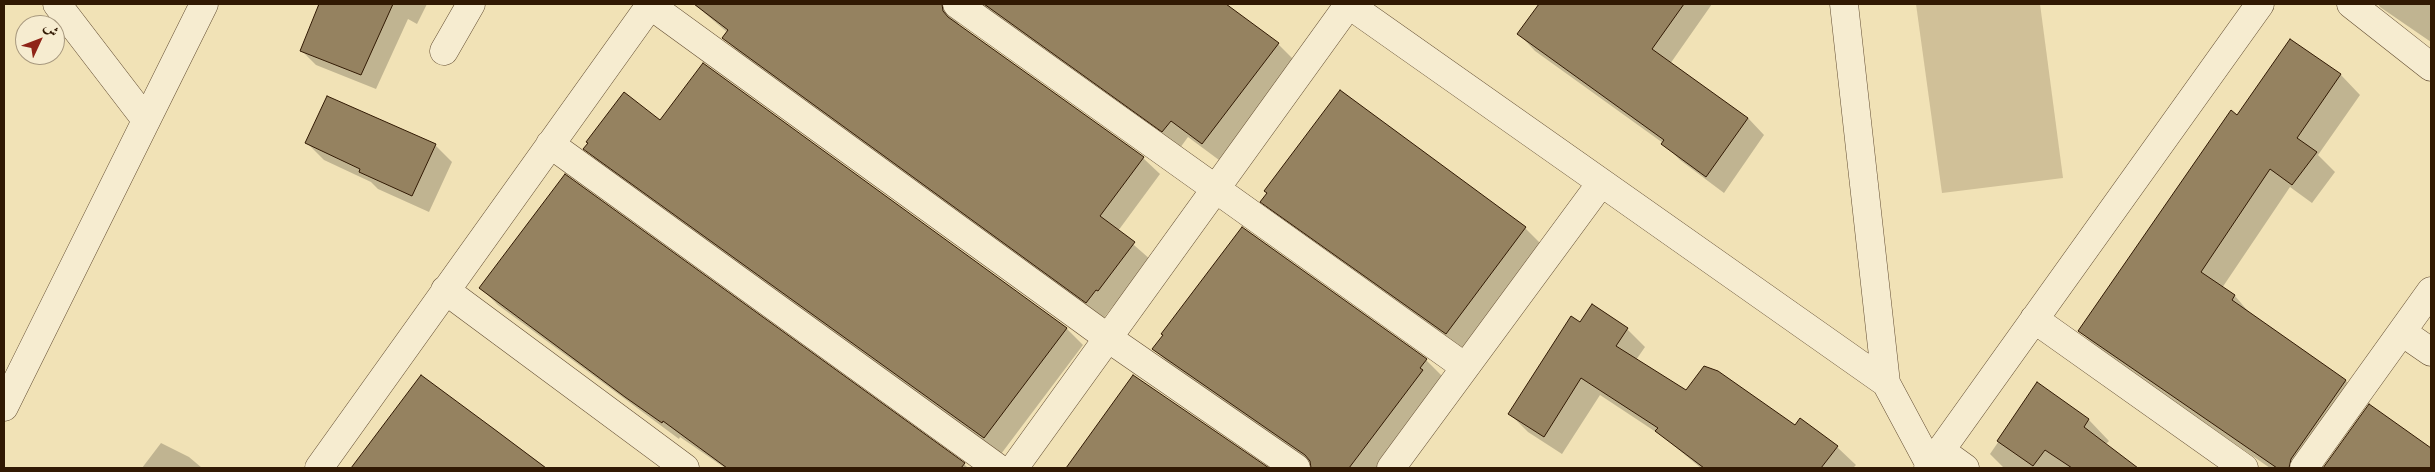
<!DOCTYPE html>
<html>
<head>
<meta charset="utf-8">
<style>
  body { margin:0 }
  #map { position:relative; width:2435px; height:472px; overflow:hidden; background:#f1e2b6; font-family:Vollkorn,Amiri,serif }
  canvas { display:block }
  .frame { position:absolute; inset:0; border:5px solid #311903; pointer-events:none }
  .north { position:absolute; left:15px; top:15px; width:50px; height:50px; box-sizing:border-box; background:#f6ecd0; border:1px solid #a7987e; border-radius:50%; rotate:47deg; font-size:14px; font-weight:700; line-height:20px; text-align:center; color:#311903 }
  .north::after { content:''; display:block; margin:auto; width:18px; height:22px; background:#8f2418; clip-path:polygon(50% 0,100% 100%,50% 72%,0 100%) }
</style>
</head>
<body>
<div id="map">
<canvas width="2435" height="472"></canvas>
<div class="frame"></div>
<div class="north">ش</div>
</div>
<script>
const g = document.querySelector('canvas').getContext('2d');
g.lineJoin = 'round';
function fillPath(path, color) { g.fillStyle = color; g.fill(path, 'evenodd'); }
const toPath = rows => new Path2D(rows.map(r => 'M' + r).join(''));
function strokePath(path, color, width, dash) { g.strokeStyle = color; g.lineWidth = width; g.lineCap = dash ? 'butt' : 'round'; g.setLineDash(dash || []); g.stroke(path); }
fillPath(toPath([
  [1916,4,2040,4,2063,178,1942,193]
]), '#d0c098');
fillPath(toPath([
  [324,4,427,4,417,24,408,19,376,89,316,65,301,50],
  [694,4,911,4,914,7,917,4,1224,4,1278,44,1295,61,1219,160,1188,137,1180,148,958,21,959,26,1143,158,1160,174,1118,231,1151,260,1115,307,1113,306,1103,319,741,55,724,38,728,33],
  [1540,4,1712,4,1670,64,1748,118,1764,135,1724,193,1680,160,1663,143,1535,51,1519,34],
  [2378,4,2431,4,2431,42,2380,7],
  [2290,40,2341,75,2360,95,2318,155,2335,172,2312,203,2290,187,2222,288,2235,296,2253,317,2346,381,2365,400,2317,468,2270,468,2099,350,2080,331,2237,116],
  [703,65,1067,329,1083,345,1001,454,601,165,585,149,660,122],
  [1341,91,1525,228,1542,245,1463,350,1279,218,1262,202],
  [307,143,435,145,452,162,429,212,378,189,371,182,324,160],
  [565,176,964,464,968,468,725,468,680,437,679,439,498,305,481,288],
  [1581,324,1627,329,1645,347,1636,360,1686,392,1795,427,1801,420,1837,447,1856,465,1853,468,1701,468,1662,436,1600,395,1562,454,1528,432,1510,414],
  [1154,349,1426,360,1443,377,1378,468,1313,468,1312,464,1171,366],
  [1134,376,1267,468,1067,468],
  [422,377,547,468,353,468],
  [2038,384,2089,420,2109,441,2105,445,2136,468,2004,468,1990,454],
  [2370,406,2431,449,2431,468,2325,468],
  [161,443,189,457,202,468,142,468]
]), '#0003');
const building = toPath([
  [319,4,393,4,361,75,300,51,319,4],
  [694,4,942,4,943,11,948,17,1144,157,1100,216,1135,242,1098,291,1096,290,1086,303,722,38,728,30,694,4],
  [984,4,1226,4,1279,43,1202,144,1171,121,1162,132,984,4],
  [1539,4,1684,4,1652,49,1748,118,1706,177,1661,144,1664,140,1517,34,1539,4],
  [2290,39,2341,74,2297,138,2317,152,2292,185,2270,169,2201,272,2235,295,2232,300,2346,380,2291,459,2289,468,2277,468,2078,331,2231,110,2237,115,2290,39],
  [703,63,1067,328,984,438,583,149,588,143,586,142,624,92,660,120,703,63],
  [1340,90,1526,227,1446,334,1260,202,1267,193,1264,191,1340,90],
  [327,96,436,144,412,196,359,172,360,169,305,143,327,96],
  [565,174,965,463,961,468,727,468,663,421,662,423,625,397,479,288,565,174],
  [1242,227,1427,359,1420,368,1423,370,1349,468,1311,468,1310,461,1305,455,1152,349,1163,335,1161,334,1242,227],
  [1592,304,1628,328,1616,346,1686,390,1704,366,1718,371,1795,425,1800,418,1838,446,1821,468,1704,468,1655,431,1658,428,1581,378,1544,437,1508,414,1571,316,1580,322,1592,304],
  [421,375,494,429,546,468,351,468,421,375],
  [1133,375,1269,468,1066,468,1133,375],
  [2037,382,2089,419,2084,427,2138,468,2072,468,2045,450,2033,466,1997,441,2037,382],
  [2369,404,2431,448,2431,468,2323,468,2369,404]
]);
fillPath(building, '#958260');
strokePath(building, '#311903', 1);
const minor = toPath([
  [57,4,146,120],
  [957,4,1465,367],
  [1348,4,1886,383,1930,465],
  [1844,4,1886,383],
  [2351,4,2431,67],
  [650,5,1108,338,1296,468],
  [444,51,471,4],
  [550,144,998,468],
  [445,290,685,468],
  [2034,319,2244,468],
  [2402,332,2431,352],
  [4,407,204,4],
  [1940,450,1965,468],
  [319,468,651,4],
  [1014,468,1349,4],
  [1391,468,1601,183],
  [1928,468,2260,4],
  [2304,468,2431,291]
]);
strokePath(minor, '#614b30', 29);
strokePath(minor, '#f6ecd0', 28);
</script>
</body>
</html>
